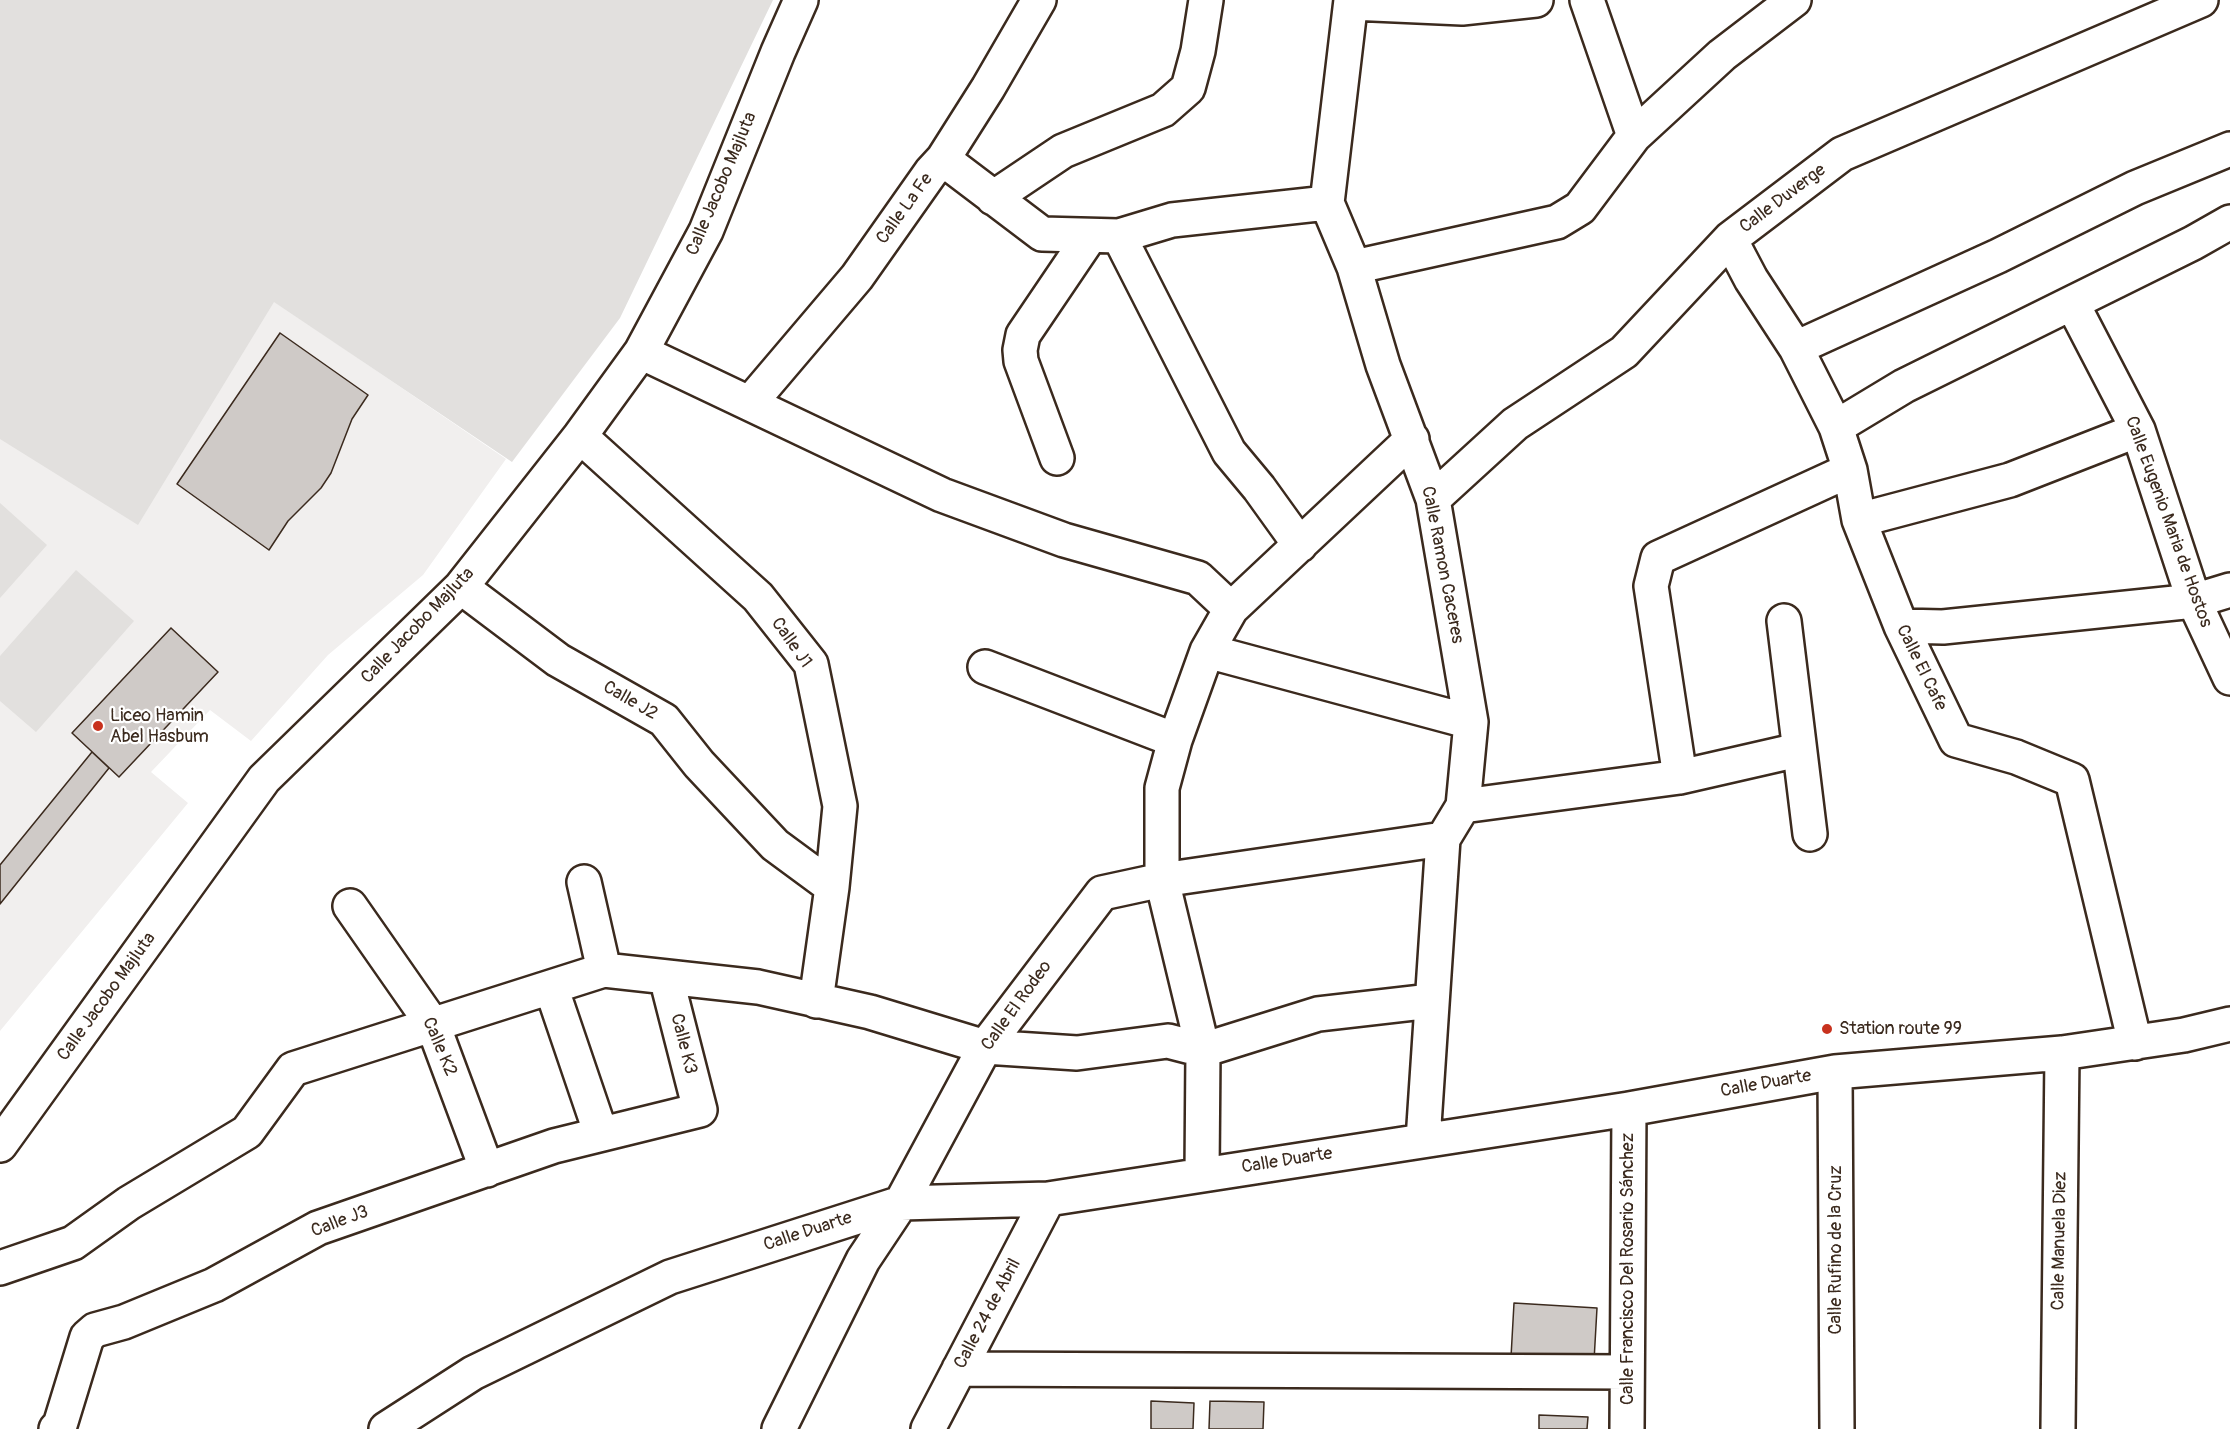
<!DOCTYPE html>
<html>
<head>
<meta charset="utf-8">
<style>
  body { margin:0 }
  canvas { display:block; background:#fff }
</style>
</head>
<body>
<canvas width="2230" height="1429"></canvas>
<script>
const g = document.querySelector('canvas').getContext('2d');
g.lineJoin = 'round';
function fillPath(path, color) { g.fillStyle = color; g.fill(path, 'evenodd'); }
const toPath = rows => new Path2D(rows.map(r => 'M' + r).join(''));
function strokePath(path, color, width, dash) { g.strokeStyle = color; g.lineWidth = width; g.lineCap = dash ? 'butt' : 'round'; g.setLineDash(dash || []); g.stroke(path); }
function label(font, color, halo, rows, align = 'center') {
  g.font = font + ' Pangolin,sans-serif'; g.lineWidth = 4.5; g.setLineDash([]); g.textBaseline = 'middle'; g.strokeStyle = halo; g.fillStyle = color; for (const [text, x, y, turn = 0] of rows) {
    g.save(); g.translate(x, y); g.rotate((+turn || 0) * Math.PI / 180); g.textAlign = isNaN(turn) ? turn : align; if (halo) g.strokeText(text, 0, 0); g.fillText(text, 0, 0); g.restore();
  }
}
fillPath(toPath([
  [274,301,506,459,423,575,328,655,251,741,210,710,151,772,188,803,0,1031,0,439]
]), '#f1efee');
fillPath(toPath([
  [0,0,773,0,620,318,512,462,274,302,138,525,0,439],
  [0,503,47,545,0,598],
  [76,570,134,621,36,732,0,701,0,656]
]), '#e2e0de');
const building = toPath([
  [280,333,368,395,352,419,331,473,321,488,288,521,269,550,177,484,280,333],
  [171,628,218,672,119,777,72,733,171,628],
  [92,752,109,768,0,904,0,865,92,752],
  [1514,1303,1597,1308,1594,1361,1511,1357,1514,1303],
  [1151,1401,1194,1403,1193,1429,1151,1429,1151,1401],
  [1210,1401,1264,1402,1263,1429,1209,1429,1210,1401],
  [1539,1415,1588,1417,1587,1429,1539,1429,1539,1415]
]);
fillPath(building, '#cfcac7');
strokePath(building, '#3b2a1e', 1.5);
const minor = toPath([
  [1351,0,1327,203,1354,267,1383,365,1433,499,1471,722,1463,806,1443,839,1423,1140],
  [1587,0,1634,136],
  [1351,3,1462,8,1536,0],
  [943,159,1042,234,1119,236,1229,452,1259,488,1300,545],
  [993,198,1063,151,1163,110,1188,88,1198,51,1206,0],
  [1119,236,1172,220,1327,203],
  [1730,239,1751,279,1796,348,1836,427,1850,470,1859,520,1901,626,1956,740,2016,757,2072,780,2135,1043],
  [1354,267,1557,222,1580,208,1634,136,1722,55,1794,0],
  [2072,303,2138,430,2194,601,2230,678],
  [1796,348,1998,256,2135,188,2230,149],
  [641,352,942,495,1064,540,1198,578,1231,609],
  [750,403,857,277,931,172,943,159,988,88,1039,0],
  [1836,427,1904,386,2193,243,2230,222],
  [580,436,758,597,811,664,840,806,832,887,816,1001],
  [1057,458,1021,361,1020,350,1023,335,1090,236],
  [1433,499,1515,424,1624,352,1730,239,1842,154,2201,0],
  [1859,520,2010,480,2138,430],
  [461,587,558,660,664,720,699,764,775,845,832,887],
  [1784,621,1810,834],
  [1901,626,1943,627,2194,601,2230,590],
  [1207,651,1471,722],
  [985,667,1175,740],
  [1680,777,1651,586,1658,558,1850,470],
  [1463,806,1680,777,1798,750],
  [584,882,604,970],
  [350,906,433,1025,487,1170],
  [551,987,601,1134],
  [1835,1072,1837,1429],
  [0,1145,264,779,461,587,580,436,641,352,706,231,778,52,801,0],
  [1202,1174,1203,1050,1162,880,1162,788,1175,740,1207,651,1231,609,1412,439],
  [0,1268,73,1243,129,1203,247,1132,293,1069,604,970,758,987,870,1012,985,1047,1077,1053,1168,1041,1203,1050,1318,1014,1431,1001],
  [959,1369,1627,1372],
  [56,1429,60,1425,87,1337,95,1330,124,1322,214,1285,318,1228,554,1146,700,1110,666,977],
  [386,1429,473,1373,670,1277,901,1203,1048,1199,1629,1109,1835,1072,2062,1053,2184,1035,2230,1024],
  [779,1429,863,1260,901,1203,985,1047,1102,893,1162,880,1443,839],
  [928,1429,1048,1199],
  [1627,1429,1629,1109],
  [2058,1429,2062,1053]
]);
strokePath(minor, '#3b2a1e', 38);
strokePath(minor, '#fff', 33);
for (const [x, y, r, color] of [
  [98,726,6,"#c8321e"],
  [1827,1029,6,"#c8321e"]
]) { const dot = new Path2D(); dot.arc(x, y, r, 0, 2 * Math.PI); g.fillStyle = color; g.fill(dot); strokePath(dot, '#fff', 2); }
label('18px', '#3b2a1e', '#fff', [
  ["Calle Jacobo Majluta",722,184,-67],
  ["Calle Duverge",1783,199,-37],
  ["Calle La Fe",905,209,-54],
  ["Calle Eugenio Maria de Hostos",2168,522,70],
  ["Calle Ramon Caceres",1442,565,79],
  ["Calle Jacobo Majluta",418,626,-46],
  ["Calle J1",791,643,55],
  ["Calle El Cafe",1921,668,64],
  ["Calle J2",630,701,30],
  ["Calle Jacobo Majluta",107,997,-54],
  ["Calle El Rodeo",1017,1006,-54],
  ["Calle K3",683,1044,76],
  ["Calle K2",439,1047,67],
  ["Calle Duarte",1766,1084,-10],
  ["Calle Duarte",1287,1161,-9],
  ["Calle J3",340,1222,-21],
  ["Calle Duarte",808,1232,-18],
  ["Calle Manuela Diez",2060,1241,-89],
  ["Calle Rufino de la Cruz",1836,1250,-90],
  ["Calle Francisco Del Rosario Sánchez",1628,1269,-90],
  ["Calle 24 de Abril",988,1314,-62]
]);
label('18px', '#3b2a1e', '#fff', [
  ["Liceo Hamin",110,716],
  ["Abel Hasbum",110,737],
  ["Station route 99",1839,1029]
], 'left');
</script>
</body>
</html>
